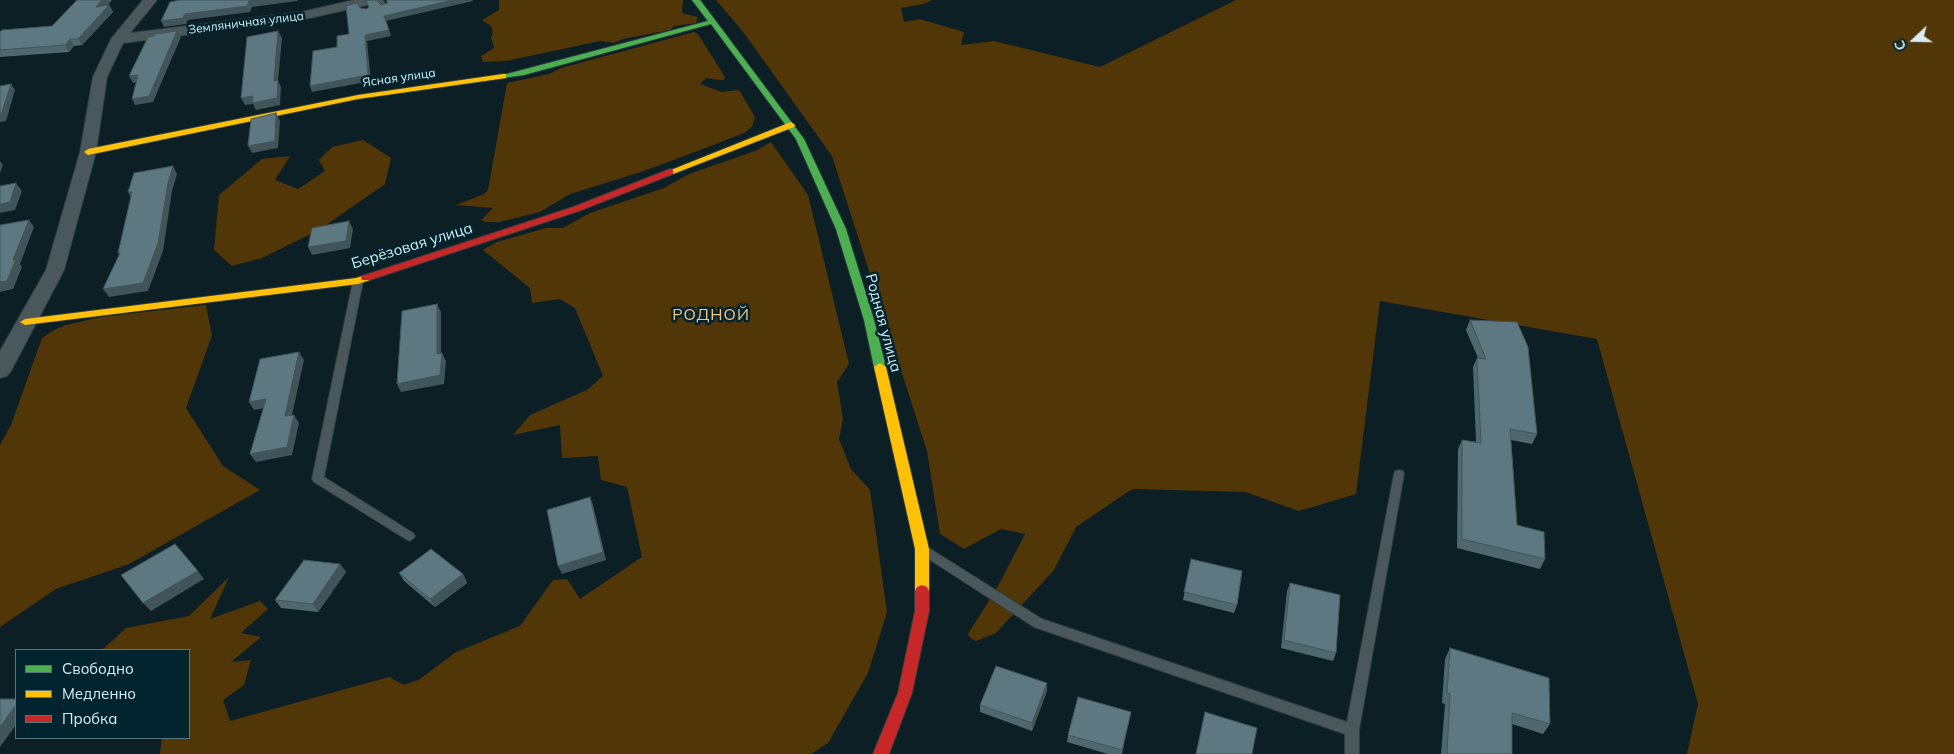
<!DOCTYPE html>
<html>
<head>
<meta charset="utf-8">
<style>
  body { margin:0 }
  #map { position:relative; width:1954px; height:754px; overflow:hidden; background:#0c1f24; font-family:Mulish,sans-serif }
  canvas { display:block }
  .legend { position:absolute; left:15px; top:649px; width:175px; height:90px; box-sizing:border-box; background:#02242f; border:1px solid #58747d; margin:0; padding:6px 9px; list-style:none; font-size:15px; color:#d9ecf3 }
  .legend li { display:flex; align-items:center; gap:10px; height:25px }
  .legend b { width:25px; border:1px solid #58747d }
  .north { position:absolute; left:1889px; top:15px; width:50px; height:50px; -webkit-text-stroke:4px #02242f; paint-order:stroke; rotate:249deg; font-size:14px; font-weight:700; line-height:20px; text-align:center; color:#d9ecf3 }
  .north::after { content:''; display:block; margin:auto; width:18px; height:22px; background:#d9ecf3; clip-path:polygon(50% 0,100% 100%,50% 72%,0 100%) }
</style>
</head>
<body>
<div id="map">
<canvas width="1954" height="754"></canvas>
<ul class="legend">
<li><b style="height:6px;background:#4caf50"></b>Свободно</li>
<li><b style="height:6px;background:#ffc107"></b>Медленно</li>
<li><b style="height:6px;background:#c62828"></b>Пробка</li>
</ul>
<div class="north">С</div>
</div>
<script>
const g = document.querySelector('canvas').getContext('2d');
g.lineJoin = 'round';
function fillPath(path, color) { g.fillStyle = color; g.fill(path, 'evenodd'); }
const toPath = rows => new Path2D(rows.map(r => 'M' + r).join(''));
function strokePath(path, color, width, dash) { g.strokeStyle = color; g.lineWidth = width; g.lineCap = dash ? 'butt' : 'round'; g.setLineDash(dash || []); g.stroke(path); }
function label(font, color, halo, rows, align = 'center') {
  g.font = font + ' Mulish,sans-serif'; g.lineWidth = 5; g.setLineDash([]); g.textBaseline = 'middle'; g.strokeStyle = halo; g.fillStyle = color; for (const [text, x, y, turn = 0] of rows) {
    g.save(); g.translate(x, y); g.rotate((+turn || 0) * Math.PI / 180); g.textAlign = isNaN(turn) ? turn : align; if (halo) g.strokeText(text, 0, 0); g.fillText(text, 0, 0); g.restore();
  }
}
fillPath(toPath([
  [499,0,683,0,682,13,698,17,696,23,674,26,670,30,623,39,614,43,600,41,506,61,483,62,481,56,494,48,491,37,493,33,491,26,482,20,499,10],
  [716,0,932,0,924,4,901,8,904,22,920,19,964,32,961,45,994,41,1100,67,1236,0,1954,0,1954,754,1687,754,1698,704,1597,339,1380,301,1356,494,1299,511,1245,492,1134,489,1129,491,1076,527,1054,570,996,633,976,641,970,638,968,634,997,588,1025,534,1001,529,964,549,940,534,927,451,832,156,744,33],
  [694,32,698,34,725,77,724,80,720,80,706,78,700,84,722,92,739,90,755,117,752,127,744,133,695,152,644,171,570,194,540,212,499,222,485,222,481,220,493,208,456,205,484,194,488,190,507,83,549,74,561,68],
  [363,140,391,158,385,184,319,230,262,258,232,266,214,250,219,195,262,159,290,156,275,180,298,189,325,171,319,160,332,147],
  [771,142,808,195,849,364,837,382,843,419,839,439,851,469,870,490,887,612,868,673,828,743,811,754,160,754,162,738,189,738,189,650,102,650,126,628,189,616,229,577,210,619,260,601,268,609,241,633,261,637,231,662,251,660,244,685,223,700,230,721,389,677,404,685,420,679,456,652,520,626,553,580,567,579,580,599,642,557,627,487,601,480,598,456,562,458,560,425,513,435,530,415,587,390,603,376,575,308,560,299,532,303,530,288,483,250,497,242,546,228,563,228,590,213,664,188,689,174,755,151],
  [206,305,212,335,186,408,223,466,260,490,129,564,56,589,0,627,0,445,11,425,42,338,54,330,66,325,101,317]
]), '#513607');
const lane = toPath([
  [377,0,383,0,388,8,387,9,383,9,377,0],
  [358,278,363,281,324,477,413,533,415,536,413,539,409,541,314,482,312,479,353,281,358,278],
  [1399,470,1403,471,1404,474,1359,730,1359,754,1345,754,1345,734,1034,627,924,556,922,553,924,550,928,548,932,550,1042,619,1347,722,1394,474,1395,471,1399,470]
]);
const street = toPath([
  [143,0,157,0,130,33,301,12,354,0,379,0,377,3,301,20,123,43,107,77,96,152,64,270,11,371,7,376,0,378,0,351,46,270,80,152,93,77,111,39,143,0]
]);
const fast = toPath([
  [692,0,700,0,804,139,846,229,874,320,886,367,884,370,880,371,874,367,864,320,836,229,796,139,711,24,524,75,503,78,499,76,708,21,692,0]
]);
const slow = toPath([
  [503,74,506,74,506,78,358,99,88,155,84,152,88,149,358,95,503,74],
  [791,122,795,125,794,127,673,174,667,174,666,172,791,122],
  [366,275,371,278,370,280,358,284,25,325,20,322,25,319,356,278,366,275],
  [880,363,886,367,929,549,929,591,927,595,922,597,917,595,915,591,915,549,874,367,880,363]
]);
const jam = toPath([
  [670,169,673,170,673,174,579,211,370,280,362,280,361,278,362,276,573,207,670,169],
  [922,585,927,587,929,591,929,611,912,693,889,754,873,754,898,693,915,611,915,591,917,587,922,585]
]);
strokePath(lane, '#2e3b3f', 2);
strokePath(street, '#2e3b3f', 2);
strokePath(fast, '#2e3b3f', 2);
strokePath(slow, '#2e3b3f', 2);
strokePath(jam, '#2e3b3f', 2);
fillPath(lane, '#4a585c');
fillPath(street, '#4a585c');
fillPath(fast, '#4caf50');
fillPath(slow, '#ffc107');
fillPath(jam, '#c62828');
fillPath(toPath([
  [112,0,107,6,109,5,113,12,82,45,74,46,69,52,0,57,0,32,52,26],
  [1470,320,1537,434,1532,444,1511,440,1517,525,1545,559,1540,569,1457,548,1458,449,1462,440,1476,442,1473,367,1477,358,1478,358,1466,330],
  [1191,559,1237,605,1234,613,1183,600],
  [340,564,346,572,318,612,281,608,275,600],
  [399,573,463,574,467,583,435,607,404,581],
  [1290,583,1336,653,1333,661,1281,648,1287,591],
  [1450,648,1550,724,1543,734,1512,724,1512,754,1441,754,1445,704,1442,703,1445,659],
  [1047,683,1047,691,1032,731,980,712,980,705],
  [1131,712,1122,754,1108,754,1067,742,1068,735]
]), '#50676e');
fillPath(toPath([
  [102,0,112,0,100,13,96,7],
  [257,0,298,0,297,1,252,7,250,12,188,20,186,24,164,27,161,21,185,14],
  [453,0,472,0,473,1,386,21,391,36,367,41,371,81,312,92,310,86,365,35,384,16],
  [109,5,113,12,82,45,78,39],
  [177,31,181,37,153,102,135,105,132,99],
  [278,31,282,38,278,81,281,87,280,105,256,110,253,104,245,105,241,98,274,81],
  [70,39,74,46,69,52,65,45],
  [138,75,142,81,133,83,129,76],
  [11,84,15,90,6,121,0,122,0,115],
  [276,113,280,121,278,148,252,153,248,146],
  [0,161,3,165,0,173],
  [173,166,177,174,172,191,163,251,148,291,109,297,103,289,168,183],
  [16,183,22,191,15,210,0,213,0,204],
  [128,192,132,192,132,200],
  [29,220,34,227,20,264,22,267,13,289,0,292,0,282,13,260],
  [349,221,353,229,350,248,312,255,308,247],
  [437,304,441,312,441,362,437,354],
  [299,352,304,360,290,424,285,416],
  [442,353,446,361,444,384,401,392,397,384],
  [266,399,271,407,254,410,249,402],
  [294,415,299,423,292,455,256,462,250,454],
  [590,497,593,505,606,560,562,574,558,566],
  [340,564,346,572,318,612,313,604],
  [198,571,204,579,151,611,143,603],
  [463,574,467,583,435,607,430,599],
  [1047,683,1047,691,1032,731,1032,723],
  [16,705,16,725,0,747,0,727]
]), '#41545a');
const building = toPath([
  [77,0,102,0,96,7,109,5,78,39,70,39,65,45,0,50,0,32,2,30,52,26,77,0],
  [180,0,257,0,249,1,247,6,185,14,183,18,161,21,170,2,180,0],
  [371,0,376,0,381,5,388,3,386,0,453,0,384,16,389,30,365,35,368,75,310,86,313,51,337,47,337,36,349,34,346,6,357,3,360,8,366,9,369,7,366,1,371,0],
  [177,31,149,96,132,99,138,75,129,76,148,37,154,36,155,34,177,31],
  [278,31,274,81,278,80,277,98,252,103,253,96,241,98,247,37,278,31],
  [11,84,1,115,0,115,0,86,11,84],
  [276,113,275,141,248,146,251,119,276,113],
  [173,166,168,183,158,243,143,283,103,289,120,253,118,253,132,192,128,192,134,173,173,166],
  [16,183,10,202,0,204,0,186,16,183],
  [29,220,13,260,16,259,7,281,0,282,0,225,29,220],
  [349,221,346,241,308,247,312,228,349,221],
  [437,304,437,354,442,353,440,375,397,384,402,311,437,304],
  [1470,320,1517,322,1528,347,1537,434,1510,429,1517,525,1544,532,1545,559,1462,539,1462,440,1481,443,1477,358,1486,359,1470,320],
  [299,352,285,416,294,415,287,447,250,454,266,399,249,402,260,359,299,352],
  [590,497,603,552,558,566,547,510,590,497],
  [175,544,198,571,143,603,121,575,175,544],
  [431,549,463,574,430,599,399,573,431,549],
  [1191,559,1242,571,1237,605,1184,592,1191,559],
  [304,560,340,564,313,604,275,600,304,560],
  [1290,583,1340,595,1336,653,1284,640,1290,583],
  [1450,648,1549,678,1550,724,1512,713,1512,754,1447,754,1450,694,1447,693,1450,648],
  [996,666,1047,683,1032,723,980,705,996,666],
  [1078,697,1131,712,1122,750,1068,735,1078,697],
  [0,699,16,699,16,705,0,727,0,699],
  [1205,712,1257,728,1252,754,1196,754,1205,712]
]);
fillPath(building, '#5d7880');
strokePath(building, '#41545a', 1);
label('12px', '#d9ecf3', '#02242f', [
  ["Земляничная улица",246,23,-7],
  ["Ясная улица",399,78,-8]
]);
label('15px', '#d9ecf3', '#02242f', [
  ["Берёзовая улица",412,246,-17],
  ["Родная улица",883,323,75]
]);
g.letterSpacing = '1px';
label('16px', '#f8c585', '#02242f', [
  ["РОДНОЙ",711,315]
]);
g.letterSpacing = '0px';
</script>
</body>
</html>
